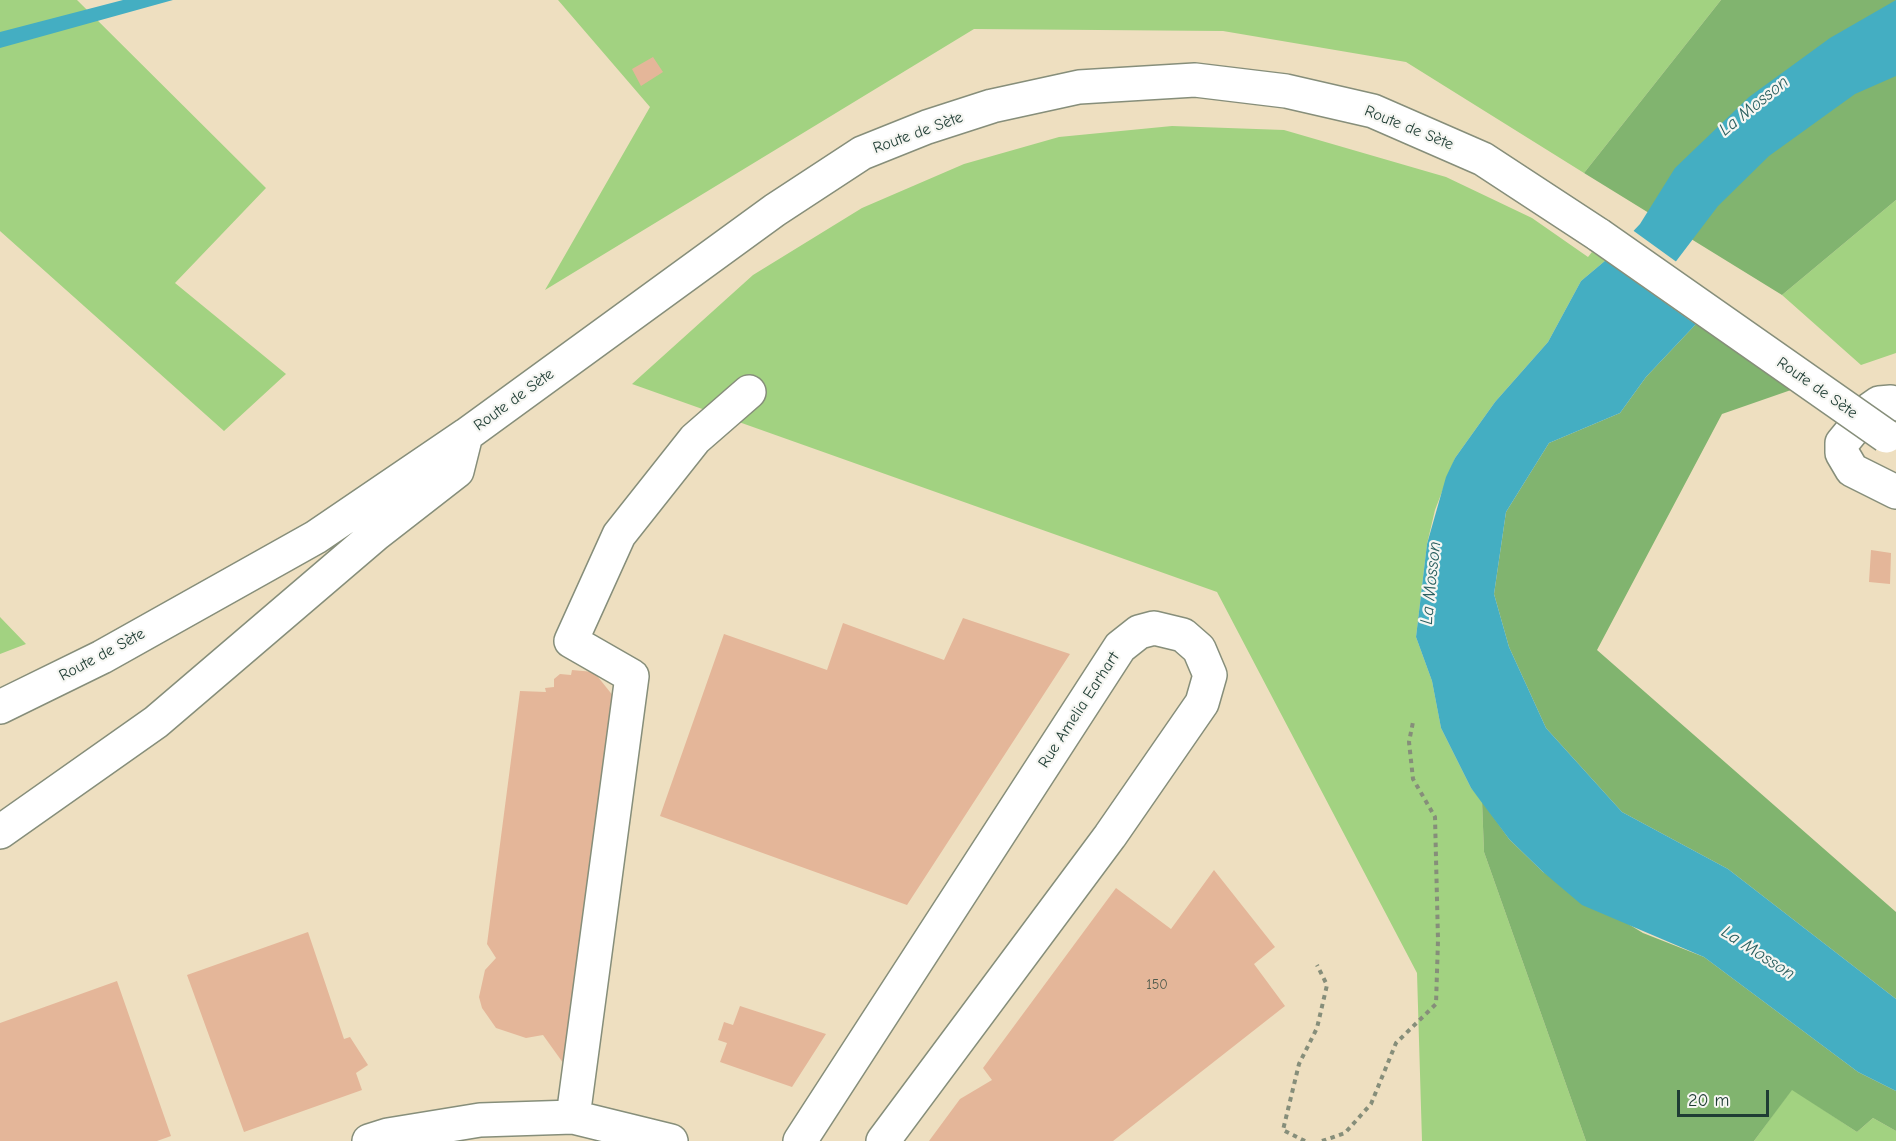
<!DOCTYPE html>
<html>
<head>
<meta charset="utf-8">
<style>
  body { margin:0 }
  #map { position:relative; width:1896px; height:1141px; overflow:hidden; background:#eedfc0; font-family:"Comic Neue",sans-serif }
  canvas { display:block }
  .scale { position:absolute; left:1677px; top:1090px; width:92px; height:27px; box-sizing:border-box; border:3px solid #1f3d34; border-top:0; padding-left:8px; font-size:18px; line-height:21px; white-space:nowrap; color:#1f3d34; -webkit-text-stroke:4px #f6f6f2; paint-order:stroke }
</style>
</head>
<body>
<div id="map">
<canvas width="1896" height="1141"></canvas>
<div class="scale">20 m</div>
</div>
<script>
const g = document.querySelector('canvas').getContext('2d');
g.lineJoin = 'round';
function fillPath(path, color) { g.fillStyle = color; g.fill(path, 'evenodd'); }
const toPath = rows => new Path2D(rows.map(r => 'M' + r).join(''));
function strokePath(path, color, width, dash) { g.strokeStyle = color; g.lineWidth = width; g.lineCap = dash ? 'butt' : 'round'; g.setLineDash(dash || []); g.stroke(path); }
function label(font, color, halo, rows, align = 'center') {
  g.font = font + ' "Comic Neue",sans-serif'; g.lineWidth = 4.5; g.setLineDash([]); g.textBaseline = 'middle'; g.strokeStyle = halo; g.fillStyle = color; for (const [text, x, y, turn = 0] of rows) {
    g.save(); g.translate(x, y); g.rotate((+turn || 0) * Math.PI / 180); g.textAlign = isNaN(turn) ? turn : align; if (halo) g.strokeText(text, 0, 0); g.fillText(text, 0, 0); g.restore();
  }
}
fillPath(toPath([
  [0,0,77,0,266,188,175,283,286,374,224,431,0,231],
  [558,0,1721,0,1584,173,1406,62,1223,31,974,29,545,290,650,107],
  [1172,126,1284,130,1446,177,1532,218,1588,257,1592,252,1606,260,1581,281,1548,342,1495,402,1455,458,1435,510,1427,544,1416,637,1432,681,1441,728,1471,788,1482,801,1484,852,1586,1141,1422,1141,1417,973,1217,592,632,384,753,275,862,208,964,164,1059,137],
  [1896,200,1896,353,1861,365,1782,295],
  [0,617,26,644,0,654],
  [1792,1089,1857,1132,1873,1118,1896,1131,1896,1141,1754,1141]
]), '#a2d281');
fillPath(toPath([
  [1721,0,1896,0,1896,200,1782,295,1584,173],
  [1696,324,1791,390,1722,414,1597,650,1896,912,1896,999,1728,869,1622,812,1546,728,1509,647,1494,594,1506,512,1549,443,1620,413,1646,377],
  [1482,801,1509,839,1543,872,1643,933,1704,957,1858,1072,1896,1091,1896,1131,1873,1118,1857,1132,1792,1090,1754,1141,1586,1141,1484,852]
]), '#81b46f');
fillPath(toPath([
  [123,0,173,0,0,48,0,32],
  [1896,0,1896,76,1855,94,1769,156,1718,206,1652,293,1696,324,1646,377,1620,413,1549,443,1506,512,1494,594,1509,647,1546,728,1622,812,1728,869,1896,999,1896,1091,1858,1072,1704,957,1582,905,1543,872,1509,839,1471,788,1441,728,1432,681,1416,637,1427,544,1446,477,1455,458,1495,402,1548,342,1581,281,1606,260,1640,224,1675,168,1749,97,1830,38]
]), '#44aec2');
fillPath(toPath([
  [1631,229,1678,263,1656,292,1698,326,1603,259]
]), '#eedfc0');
fillPath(toPath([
  [653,57,663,72,641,86,632,69],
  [1871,550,1891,553,1890,584,1869,582],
  [963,618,1070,654,907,905,660,816,724,634,827,670,843,623,944,660],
  [572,670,594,672,614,697,566,1067,543,1035,526,1038,496,1028,482,1008,479,997,485,970,496,958,487,944,520,691,546,692,545,688,554,687,554,679,560,674,571,675],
  [1214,870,1275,947,1254,964,1285,1006,1113,1141,929,1141,960,1099,992,1080,983,1068,1116,888,1171,929],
  [308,932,344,1039,350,1037,368,1065,356,1073,362,1090,244,1132,187,975],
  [117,981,171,1136,157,1141,0,1141,0,1023],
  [740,1006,826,1034,792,1087,720,1062,727,1043,718,1040,724,1022,733,1025]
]), '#e4b699');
const minor = toPath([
  [1896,404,1891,402,1879,403,1869,410,1842,443,1842,453,1852,470,1896,492],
  [573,1117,632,676,571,641,619,535,695,439,749,392],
  [369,1141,388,1135,480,1120,573,1117,671,1141],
  [800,1141,1120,647,1139,632,1154,628,1183,635,1199,649,1210,675,1202,703,1110,836,883,1141]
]);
const major = toPath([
  [0,707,102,657,316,537,466,435,775,210,862,153,927,127,992,106,1079,87,1195,80,1286,91,1373,111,1483,159,1599,235],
  [0,832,156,722,376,534,457,471,466,435]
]);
strokePath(minor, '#868e7a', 36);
strokePath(major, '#868e7a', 36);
strokePath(toPath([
  [1305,1141,1283,1130,1299,1064,1317,1028,1327,985,1317,965],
  [1322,1141,1345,1133,1371,1104,1396,1043,1436,1004,1438,940,1435,817,1413,779,1409,742,1413,722]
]), '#868e7a', 4, [4.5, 4.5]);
strokePath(minor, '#fff', 33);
strokePath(major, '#fff', 33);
const majorBridge = toPath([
  [1599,235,1886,436]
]);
strokePath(majorBridge, '#868e7a', 36, []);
strokePath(majorBridge, '#fff', 33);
label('14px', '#505b4d', null, [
  ["150",1157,985]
]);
label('16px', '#1f3d34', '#f6f6f2', [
  ["Route de Sète",1409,128,22],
  ["Route de Sète",918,133,-20],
  ["Route de Sète",1817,388,35],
  ["Route de Sète",514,400,-36],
  ["Route de Sète",102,655,-28],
  ["Rue Amelia Earhart",1079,710,-57]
]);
label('italic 18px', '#2a5f5f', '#f6f6f2', [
  ["La Mosson",1754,106,-39],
  ["La Mosson",1431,583,-84],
  ["La Mosson",1758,953,33]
]);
</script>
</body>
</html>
